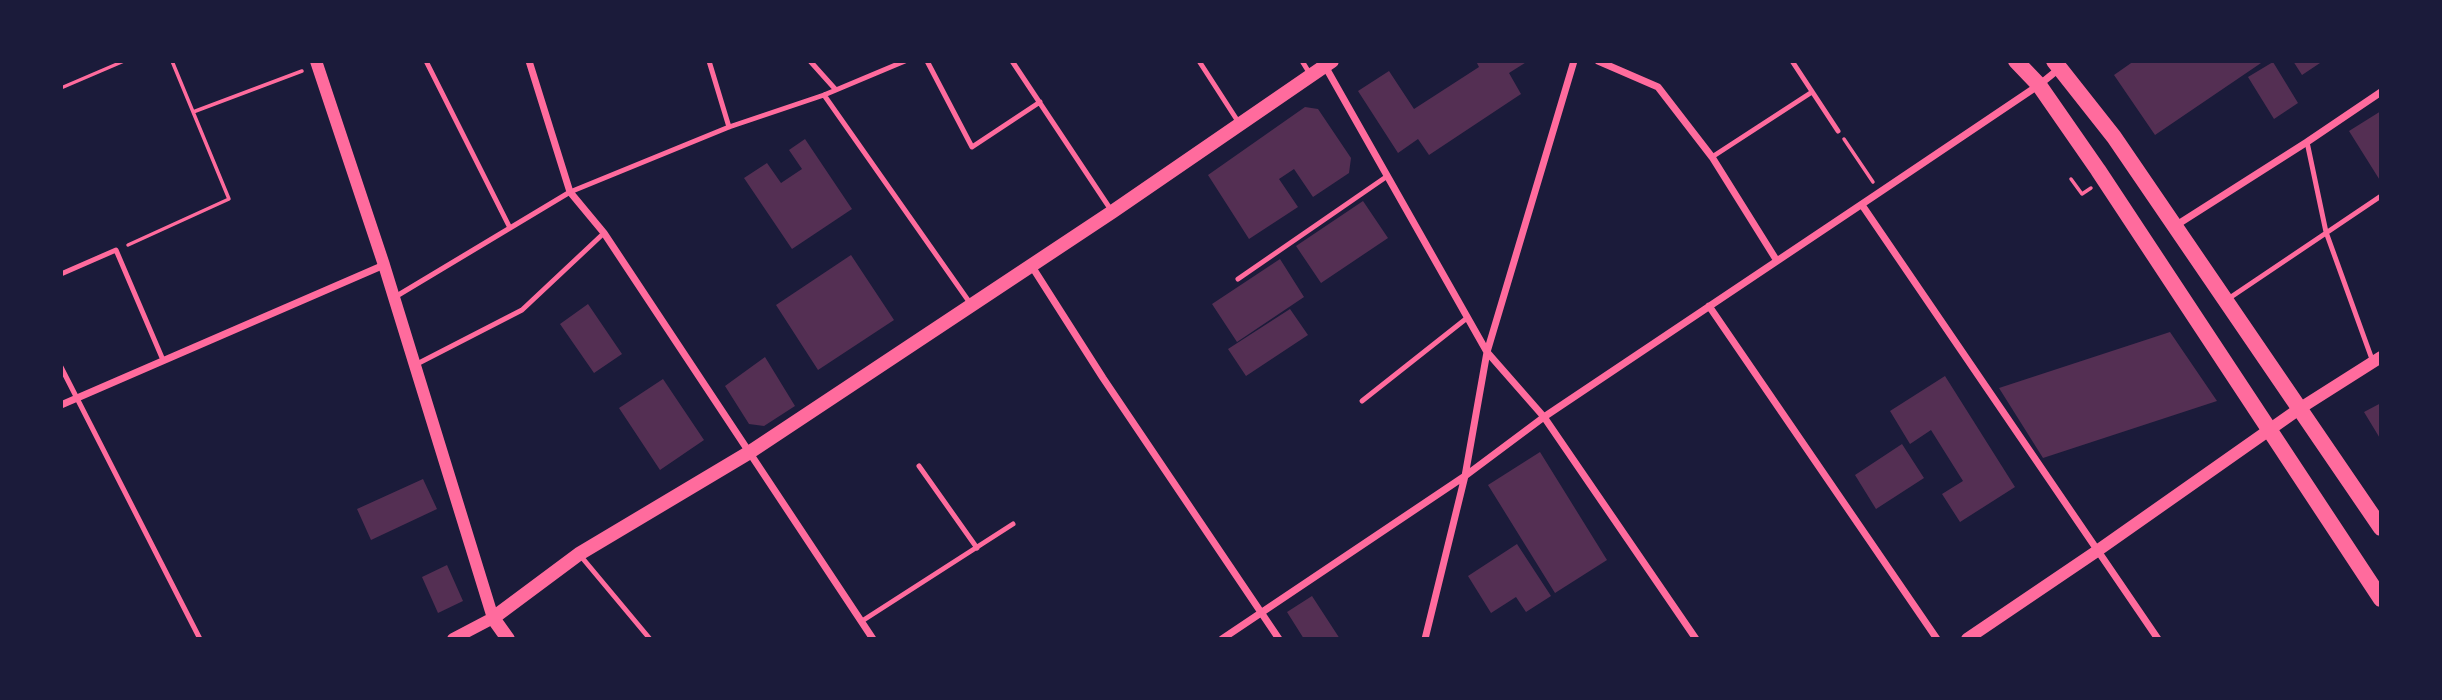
<!DOCTYPE html>
<html>
<head>
<meta charset="utf-8">
<style>
  body { margin:0 }
  #map { position:relative; width:2442px; height:700px; overflow:hidden; background:#1b1b3a; font-family:"Noto Sans",sans-serif }
  canvas { display:block }
  .frame { position:absolute; inset:0; border:63px solid #1b1b3a; pointer-events:none }
</style>
</head>
<body>
<div id="map">
<canvas width="2442" height="700"></canvas>
<div class="frame"></div>
</div>
<script>
const g = document.querySelector('canvas').getContext('2d');
g.lineJoin = 'round';
function fillPath(path, color) { g.fillStyle = color; g.fill(path, 'evenodd'); }
const toPath = rows => new Path2D(rows.map(r => 'M' + r).join(''));
function strokePath(path, color, width, dash) { g.strokeStyle = color; g.lineWidth = width; g.lineCap = dash ? 'butt' : 'round'; g.setLineDash(dash || []); g.stroke(path); }
fillPath(toPath([
  [1476,61,1528,61,1509,73,1521,94,1429,155,1418,139,1398,153,1358,91,1389,71,1414,109,1479,67],
  [2134,61,2264,61,2155,135,2114,75],
  [2293,61,2323,61,2302,75],
  [2273,62,2298,103,2274,119,2248,77],
  [1305,107,1318,109,1351,158,1349,173,1313,197,1294,169,1279,179,1298,207,1249,239,1208,175],
  [2381,111,2381,182,2349,131],
  [805,139,852,209,792,249,744,178,767,163,781,183,802,169,789,150],
  [1363,201,1388,238,1321,283,1296,246],
  [851,255,894,320,818,370,776,305],
  [1280,259,1304,297,1237,342,1212,304],
  [588,304,622,354,594,373,560,324],
  [1290,309,1308,335,1246,376,1228,349],
  [2170,332,2217,401,2043,458,1999,388],
  [765,357,795,406,764,426,749,424,725,386],
  [1945,376,2015,487,1960,522,1942,494,1963,481,1931,430,1910,444,1890,411],
  [663,379,704,440,660,470,619,408],
  [2381,403,2381,440,2364,412],
  [1902,444,1924,478,1876,509,1855,475],
  [1540,452,1607,560,1555,593,1488,485],
  [423,479,437,509,371,540,357,509],
  [1517,544,1551,596,1526,612,1516,597,1491,613,1468,576],
  [447,565,463,601,438,613,422,577],
  [1312,596,1340,639,1304,639,1287,612]
]), '#542f53');
strokePath(toPath([
  [61,88,124,61],
  [193,112,302,71],
  [1844,139,1873,182],
  [2071,179,2082,194,2091,188],
  [128,245,229,199,172,61]
]), '#ff6b9d', 3.5);
strokePath(toPath([
  [426,61,509,226],
  [709,61,729,127],
  [810,61,836,90],
  [927,61,972,147,1040,102],
  [1012,61,1111,210],
  [1199,61,1239,123],
  [1302,61,1310,74],
  [1792,61,1838,131],
  [824,95,970,303],
  [2307,142,2326,232,2373,362],
  [1712,157,1812,92],
  [61,274,116,250,163,360],
  [1238,279,1386,177],
  [395,297,570,192,729,127,824,95,905,61],
  [2228,299,2381,196],
  [415,365,522,310,604,233],
  [61,367,200,639],
  [1362,401,1467,318],
  [919,466,977,548],
  [579,554,650,639],
  [862,621,1013,524]
]), '#ff6b9d', 5);
strokePath(toPath([
  [529,61,570,192,604,233,873,639],
  [1598,61,1658,87,1712,157,1777,261],
  [1325,66,1487,352,1544,417,1696,639],
  [1862,205,2158,639],
  [2175,226,2307,142,2381,92],
  [1031,265,1103,378,1279,639],
  [1709,306,1937,639],
  [61,405,384,265],
  [1222,639,1465,476,1544,417,1880,192,2039,85,2060,68],
  [1425,639,1465,476,1487,352,1574,61]
]), '#ff6b9d', 7);
strokePath(toPath([
  [316,61,384,265,493,618,453,639],
  [1967,639,2097,551,2299,409,2381,357]
]), '#ff6b9d', 12);
strokePath(toPath([
  [508,639,493,618,579,554,750,452,1112,212,1332,61]
]), '#ff6b9d', 14);
strokePath(toPath([
  [2016,61,2039,85,2098,170,2381,599],
  [2054,61,2114,137,2381,528]
]), '#ff6b9d', 16);
</script>
</body>
</html>
